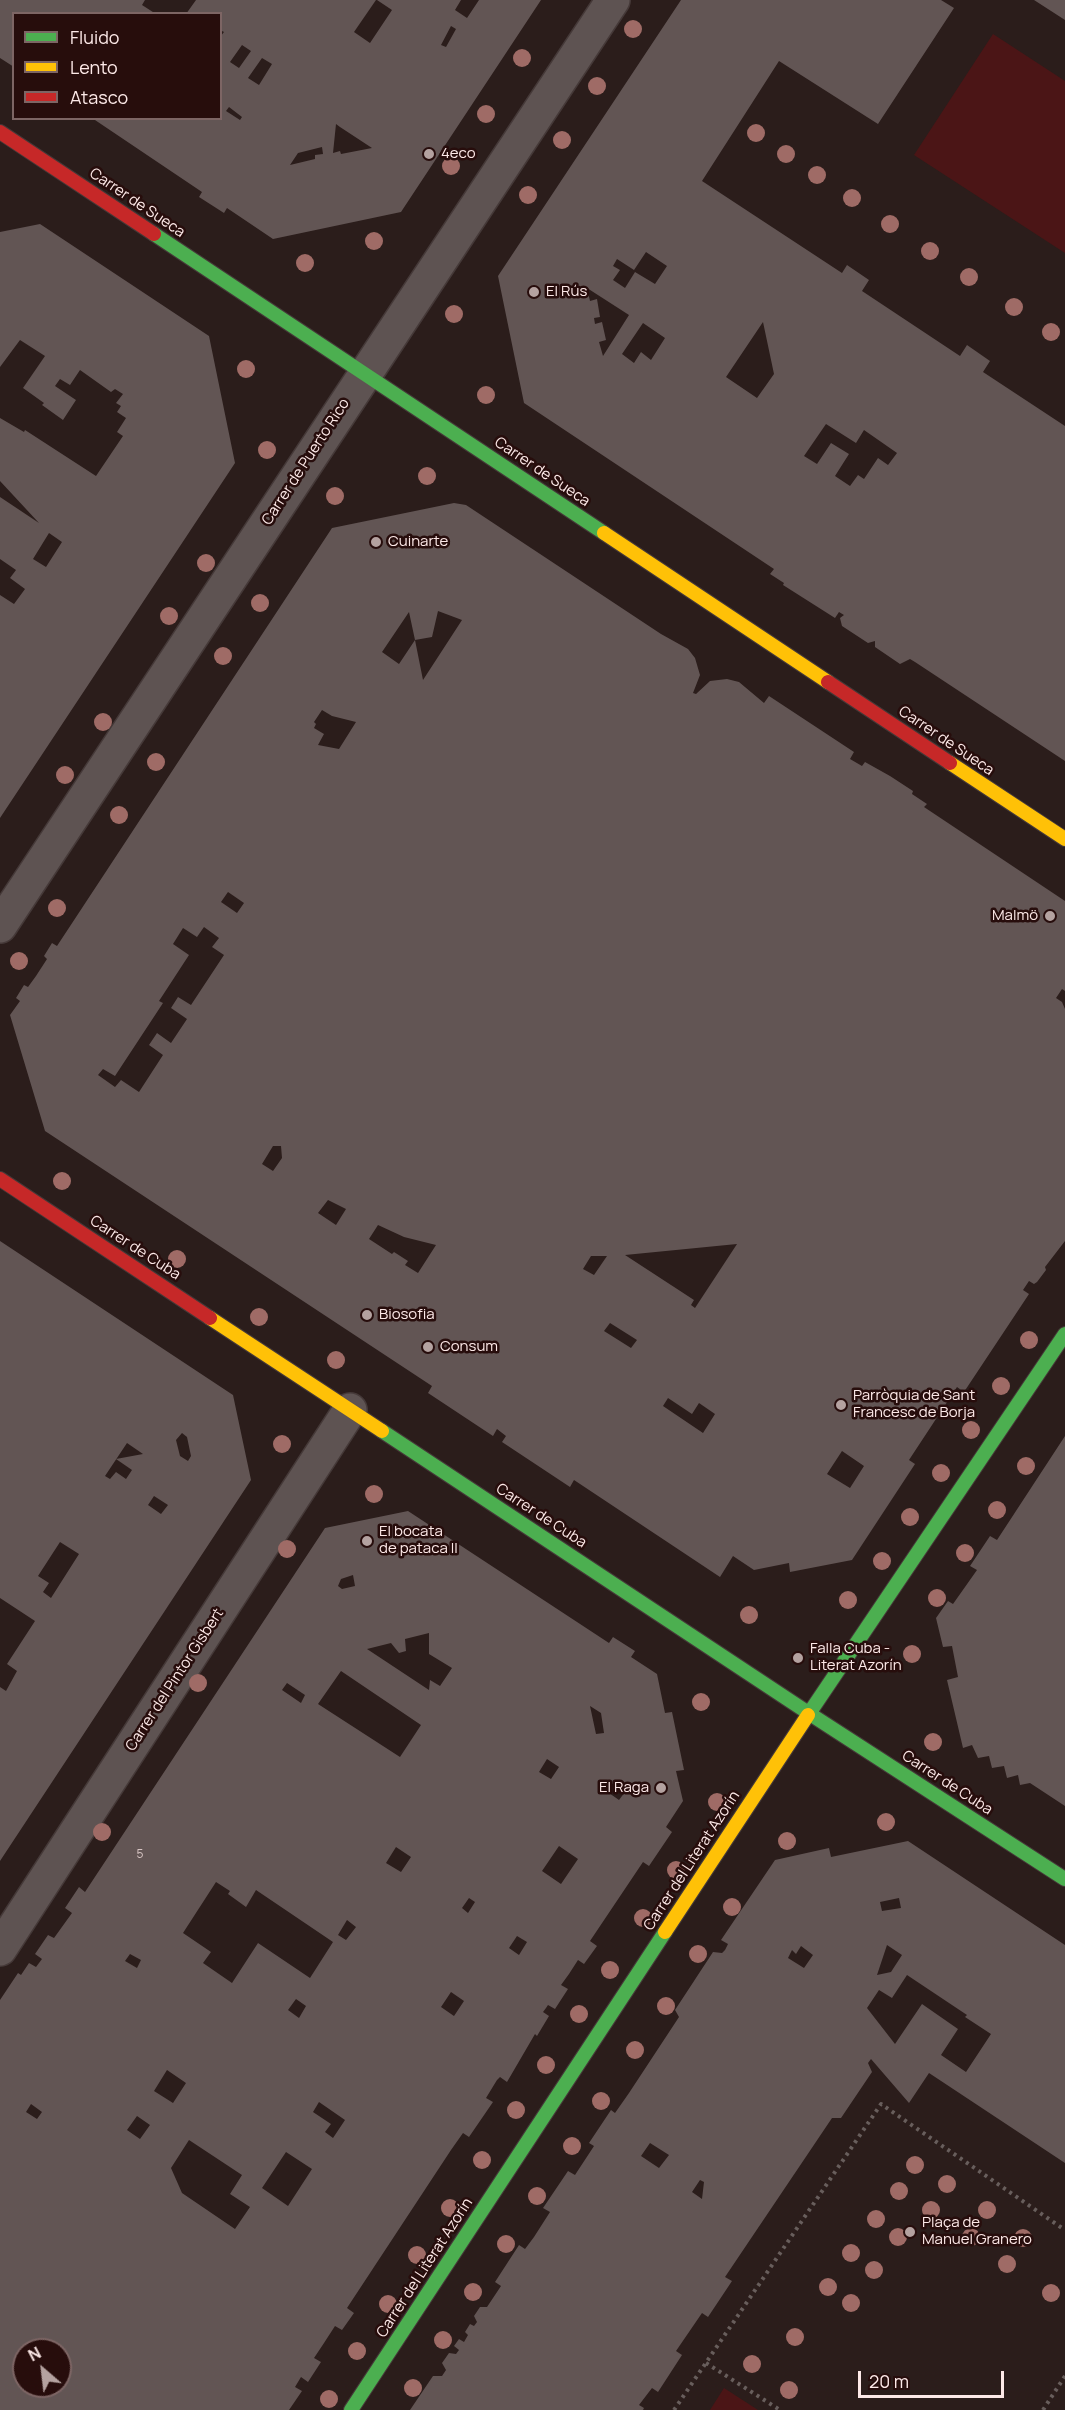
<!DOCTYPE html>
<html>
<head>
<meta charset="utf-8">
<style>
  body { margin:0 }
  #map { position:relative; width:1065px; height:2410px; overflow:hidden; background:#2b1d1b; font-family:Manrope,sans-serif }
  canvas { display:block }
  .legend { position:absolute; left:12px; top:12px; width:210px; height:108px; box-sizing:border-box; background:#270d0c; border:2px solid #7d6564; margin:0; padding:8px 10px; list-style:none; font-size:18px; color:#fde9e8 }
  .legend li { display:flex; align-items:center; gap:12px; height:30px }
  .legend b { width:30px; border:2px solid #7d6564 }
  .north { position:absolute; left:12px; top:2338px; width:60px; height:60px; box-sizing:border-box; background:#270d0c; border:2px solid #7d6564; border-radius:50%; rotate:332deg; font-size:16px; font-weight:700; line-height:24px; text-align:center; color:#fde9e8 }
  .north::after { content:''; display:block; margin:auto; width:21px; height:27px; background:#b4a2a0; clip-path:polygon(50% 0,100% 100%,50% 72%,0 100%) }
  .scale { position:absolute; left:858px; top:2371px; width:146px; height:27px; box-sizing:border-box; border:3px solid #fde9e8; border-top:0; padding-left:8px; font-size:18px; line-height:21px; white-space:nowrap; color:#fde9e8; -webkit-text-stroke:4px #270d0c; paint-order:stroke }
</style>
</head>
<body>
<div id="map">
<canvas width="1065" height="2410"></canvas>
<ul class="legend">
<li><b style="height:8px;background:#4caf50"></b>Fluido</li>
<li><b style="height:8px;background:#ffc107"></b>Lento</li>
<li><b style="height:8px;background:#c62828"></b>Atasco</li>
</ul>
<div class="north">N</div>
<div class="scale">20 m</div>
</div>
<script>
const g = document.querySelector('canvas').getContext('2d');
g.lineJoin = 'round';
function fillPath(path, color) { g.fillStyle = color; g.fill(path, 'evenodd'); }
const toPath = rows => new Path2D(rows.map(r => 'M' + r).join(''));
function strokePath(path, color, width, dash) { g.strokeStyle = color; g.lineWidth = width; g.lineCap = dash ? 'butt' : 'round'; g.setLineDash(dash || []); g.stroke(path); }
function label(font, color, halo, rows, align = 'center') {
  g.font = font + ' Manrope,sans-serif'; g.lineWidth = 5; g.setLineDash([]); g.textBaseline = 'middle'; g.strokeStyle = halo; g.fillStyle = color; for (const [text, x, y, turn = 0] of rows) {
    g.save(); g.translate(x, y); g.rotate((+turn || 0) * Math.PI / 180); g.textAlign = isNaN(turn) ? turn : align; if (halo) g.strokeText(text, 0, 0); g.fillText(text, 0, 0); g.restore();
  }
}
fillPath(toPath([
  [993,34,1065,81,1065,253,914,155],
  [724,2388,758,2410,710,2410]
]), '#4b1516');
fillPath(toPath([
  [0,0,145,0,142,5,156,14,14,14,14,67,0,58],
  [196,0,376,0,354,32,370,43,392,10,377,0,461,0,455,10,467,18,479,0,541,0,401,212,273,239,227,208,224,213,199,197,202,192,92,118,220,118,220,37,224,32,220,30,220,14,186,14],
  [451,26,456,29,446,47,441,45],
  [242,45,251,51,239,68,230,62],
  [262,58,272,64,259,85,248,78],
  [229,107,242,117,240,120,226,111],
  [336,124,340,127,372,148,341,154,340,151,333,153],
  [322,147,323,154,315,155,315,159,290,165,298,153],
  [681,0,941,0,954,8,878,124,779,61,702,181,842,273,847,265,869,280,862,291,960,356,967,345,990,361,983,372,1065,426,1065,761,915,662,910,659,900,664,875,647,875,641,868,643,842,626,840,618,844,615,839,612,835,618,783,585,784,583,770,574,774,569,524,403,498,276],
  [646,252,667,266,655,284,635,272,625,288,613,280,620,270,613,266,617,259,634,270],
  [587,288,629,315,603,356,599,342,606,340,602,322,595,324,594,318,600,317,597,299,590,301],
  [763,322,774,374,757,398,726,377],
  [643,323,665,338,651,360,641,352,634,363,622,354],
  [826,424,856,443,864,430,897,453,888,465,878,458,864,479,858,475,850,486,835,476,849,454,831,443,817,464,804,456],
  [1034,0,1065,0,1065,20],
  [40,224,209,336,235,463,0,818,0,595,14,604,25,589,10,578,16,570,0,559,0,497,39,523,0,481,0,418,24,432,25,430,96,476,123,436,117,432,126,418,117,412,121,406,116,403,123,394,115,389,111,392,80,370,70,385,60,379,55,386,76,400,63,420,42,405,44,403,23,388,45,356,20,340,0,367,0,232],
  [49,533,62,542,46,567,33,559],
  [454,503,466,505,661,634,688,649,695,658,700,675,693,693,696,694,710,681,727,679,739,682,764,703,769,696,854,752,850,759,862,766,865,762,890,776,913,791,912,794,927,804,924,807,1065,901,1065,991,1062,989,1056,998,1062,1002,1065,1009,1065,1241,1045,1267,1046,1270,1037,1282,1034,1284,1029,1281,1023,1290,1029,1294,964,1392,957,1387,909,1460,915,1464,852,1560,790,1572,789,1563,754,1570,733,1556,720,1577,574,1480,570,1487,502,1442,506,1436,497,1429,493,1436,428,1393,432,1386,45,1131,10,1015,20,1001,16,998,24,985,28,987,36,976,47,959,44,956,52,943,57,946,332,528],
  [438,611,462,620,423,680,415,640,399,664,382,652,409,612,415,640,432,637],
  [322,710,332,716,356,722,339,749,318,745,324,734,314,728,316,724,314,722],
  [228,892,244,903,237,913,221,902],
  [204,927,219,938,212,947,224,955,191,1005,178,997,171,1008,187,1019,171,1043,157,1033,149,1045,163,1055,139,1092,121,1080,115,1087,98,1075,103,1069,115,1076,163,1003,159,1001,189,955,173,944,183,928,197,937],
  [273,1146,281,1146,282,1158,273,1171,262,1164],
  [328,1200,346,1209,336,1225,318,1213],
  [378,1225,404,1237,436,1245,418,1273,405,1265,408,1261,394,1252,392,1254,369,1239],
  [737,1244,695,1308,691,1305,694,1300,625,1255],
  [591,1256,607,1256,594,1275,583,1269],
  [610,1323,637,1340,631,1348,604,1331],
  [668,1398,692,1414,699,1403,715,1414,703,1433,663,1406],
  [842,1451,864,1466,850,1488,827,1474],
  [0,1241,233,1395,251,1480,0,1861,0,1687,6,1691,17,1671,7,1664,35,1621,0,1598],
  [182,1433,187,1437,191,1456,188,1461,180,1456,176,1440],
  [127,1443,143,1454,116,1459,132,1470,126,1479,116,1472,110,1479,105,1476],
  [154,1496,168,1505,161,1514,148,1505],
  [60,1542,79,1554,51,1598,43,1592,49,1583,38,1576],
  [1065,1436,1065,1806,1030,1783,1020,1785,1018,1775,1007,1778,1004,1766,992,1768,989,1756,978,1758,972,1745,963,1748,947,1680,958,1677,952,1646,943,1647,936,1618,948,1601,953,1604,977,1570,970,1566,990,1536,997,1540],
  [408,1511,609,1643,613,1637,635,1651,631,1657,657,1674,665,1713,672,1712,684,1770,676,1771,683,1801,666,1827,672,1832,649,1866,643,1862,590,1941,597,1946,584,1964,578,1960,569,1974,561,1985,568,1989,555,2009,548,2005,546,2008,543,2012,549,2016,537,2036,535,2034,507,2082,500,2077,497,2080,486,2098,493,2102,469,2137,463,2133,451,2150,347,2308,354,2313,342,2330,335,2326,324,2343,314,2358,321,2362,308,2382,301,2377,295,2387,302,2391,289,2410,0,2410,0,2000,18,1973,21,1975,29,1963,36,1967,42,1959,35,1954,48,1935,54,1938,72,1913,65,1908,79,1887,85,1892,325,1528],
  [353,1575,355,1586,342,1589,338,1586,341,1579],
  [429,1633,429,1654,452,1668,440,1686,430,1680,429,1690,367,1649,391,1643,399,1653,406,1651,405,1639],
  [341,1671,421,1725,400,1757,318,1704],
  [287,1683,305,1695,301,1703,282,1690],
  [590,1706,601,1713,604,1733,596,1734],
  [547,1759,559,1767,551,1779,539,1772],
  [622,1782,625,1792,619,1800,599,1786],
  [559,1846,578,1859,561,1884,542,1871],
  [396,1847,411,1857,401,1872,386,1863],
  [216,1882,230,1891,228,1894,246,1907,256,1890,333,1942,310,1978,258,1943,232,1983,203,1963,211,1952,183,1933],
  [469,1898,475,1902,468,1913,462,1908],
  [347,1920,356,1927,346,1940,338,1935],
  [517,1936,527,1942,519,1955,509,1948],
  [130,1954,141,1960,137,1968,125,1961],
  [451,1992,464,2001,454,2016,441,2007],
  [296,1999,306,2006,299,2018,288,2010],
  [167,2070,186,2083,173,2103,154,2091],
  [319,2102,345,2120,333,2138,325,2132,331,2124,313,2112],
  [31,2104,42,2112,37,2119,26,2112],
  [137,2116,150,2125,140,2139,127,2130],
  [189,2140,242,2175,230,2194,250,2207,235,2229,182,2193,171,2168],
  [286,2152,312,2169,288,2206,262,2188],
  [24,2350,60,2350,60,2386,24,2386],
  [908,1841,1065,1945,1065,2163,929,2073,909,2103,871,2059,868,2063,872,2072,841,2118,832,2118,830,2121,725,2277,732,2281,708,2317,702,2313,676,2351,682,2355,658,2392,652,2388,639,2405,644,2408,643,2410,410,2410,433,2376,442,2376,446,2370,442,2363,449,2353,456,2354,459,2350,454,2346,459,2339,464,2342,468,2335,465,2332,470,2324,474,2326,477,2322,474,2316,480,2307,487,2307,501,2286,495,2282,519,2245,525,2249,534,2237,550,2212,543,2208,568,2171,575,2175,594,2146,589,2143,611,2110,615,2113,629,2093,679,2017,675,2010,713,1952,722,1953,725,1950,728,1944,721,1940,775,1860,829,1848,831,1857],
  [899,1898,901,1908,882,1911,880,1902],
  [887,1945,902,1955,891,1972,877,1975],
  [801,1946,813,1955,804,1968,788,1958,792,1950,796,1954],
  [907,1975,967,2015,965,2017,991,2034,966,2072,941,2055,958,2029,922,2004,895,2044,867,2008,879,1990,892,1998],
  [650,2143,669,2155,659,2168,641,2156],
  [700,2180,704,2182,702,2199,692,2192]
]), '#625554');
const street = toPath([
  [0,926,613,0],
  [0,1949,350,1410]
]);
const fast = toPath([
  [154,234,604,533],
  [382,1431,810,1714,1065,1879],
  [808,1715,1065,1334],
  [351,2410,665,1932]
]);
const slow = toPath([
  [604,533,828,682],
  [950,763,1065,839],
  [210,1318,382,1431],
  [665,1932,808,1715]
]);
const jam = toPath([
  [0,132,154,234],
  [828,682,950,763],
  [0,1179,210,1318]
]);
strokePath(street, '#453938', 36);
strokePath(fast, '#453938', 16);
strokePath(slow, '#453938', 16);
strokePath(jam, '#453938', 16);
strokePath(toPath([
  [706,2363,780,2410],
  [674,2410,881,2104,1065,2230],
  [1043,2410,1065,2376]
]), '#685e5c', 4, [3, 4.5]);
strokePath(street, '#5e5352', 33);
strokePath(fast, '#4caf50', 14);
strokePath(slow, '#ffc107', 14);
strokePath(jam, '#c62828', 14);
g.fillStyle = '#9f6b66';
for (const [x, y] of [
  [633,29],
  [522,58],
  [597,86],
  [486,114],
  [756,133],
  [562,140],
  [786,154],
  [451,166],
  [817,175],
  [528,195],
  [852,198],
  [890,224],
  [374,241],
  [930,251],
  [305,263],
  [969,277],
  [1014,307],
  [454,314],
  [1051,332],
  [246,369],
  [486,395],
  [267,450],
  [427,476],
  [335,496],
  [206,563],
  [260,603],
  [169,616],
  [223,656],
  [103,722],
  [156,762],
  [65,775],
  [119,815],
  [57,908],
  [19,961],
  [62,1181],
  [177,1259],
  [259,1317],
  [1029,1340],
  [336,1360],
  [1001,1386],
  [971,1430],
  [282,1444],
  [1026,1466],
  [941,1473],
  [374,1494],
  [997,1510],
  [910,1517],
  [287,1549],
  [965,1553],
  [882,1561],
  [937,1598],
  [848,1600],
  [749,1615],
  [912,1654],
  [198,1683],
  [701,1702],
  [933,1742],
  [717,1802],
  [886,1822],
  [102,1832],
  [787,1841],
  [676,1870],
  [732,1907],
  [643,1918],
  [698,1954],
  [610,1970],
  [666,2006],
  [579,2014],
  [635,2050],
  [546,2065],
  [601,2101],
  [516,2110],
  [572,2146],
  [482,2160],
  [915,2165],
  [947,2184],
  [899,2191],
  [537,2196],
  [450,2208],
  [931,2210],
  [987,2210],
  [876,2219],
  [898,2237],
  [971,2237],
  [1023,2238],
  [506,2244],
  [851,2253],
  [417,2255],
  [1007,2264],
  [874,2270],
  [828,2287],
  [473,2292],
  [1051,2293],
  [851,2303],
  [388,2304],
  [795,2337],
  [443,2340],
  [357,2351],
  [752,2364],
  [413,2388],
  [789,2390],
  [329,2399]
]) { g.beginPath(); g.arc(x, y, 9, 0, 2 * Math.PI); g.fill(); }
for (const [x, y, r, color] of [
  [429,154,6,"#b4a2a0"],
  [534,292,6,"#b4a2a0"],
  [376,542,6,"#b4a2a0"],
  [1050,916,6,"#b4a2a0"],
  [367,1315,6,"#b4a2a0"],
  [428,1347,6,"#b4a2a0"],
  [841,1405,6,"#b4a2a0"],
  [367,1541,6,"#b4a2a0"],
  [798,1658,6,"#b4a2a0"],
  [661,1788,6,"#b4a2a0"],
  [910,2232,6,"#b4a2a0"]
]) { const dot = new Path2D(); dot.arc(x, y, r, 0, 2 * Math.PI); g.fillStyle = color; g.fill(dot); strokePath(dot, '#270d0c', 2); }
label('12px', '#d6c4c3', null, [
  ["5",140,1855]
]);
label('15px', '#fde9e8', '#270d0c', [
  ["4eco",441,154],
  ["El Rús",546,292],
  ["Cuinarte",388,542],
  ["Malmö",1038,916,"right"],
  ["Biosofia",379,1315],
  ["Consum",440,1347],
  ["Parròquia de Sant",853,1396],
  ["Francesc de Borja",853,1413],
  ["El bocata",379,1532],
  ["de pataca II",379,1549],
  ["Falla Cuba -",810,1649],
  ["Literat Azorín",810,1666],
  ["El Raga",649,1788,"right"],
  ["Plaça de",922,2223],
  ["Manuel Granero",922,2240]
], 'left');
label('15px', '#fde9e8', '#270d0c', [
  ["Carrer de Sueca",137,203,34],
  ["Carrer de Puerto Rico",306,462,-57],
  ["Carrer de Sueca",542,472,34],
  ["Carrer de Sueca",946,741,34],
  ["Carrer de Cuba",135,1248,33],
  ["Carrer de Cuba",541,1516,33],
  ["Carrer del Pintor Gisbert",175,1680,-57],
  ["Carrer de Cuba",947,1783,33],
  ["Carrer del Literat Azorín",692,1861,-57],
  ["Carrer del Literat Azorín",425,2268,-57]
]);
</script>
</body>
</html>
